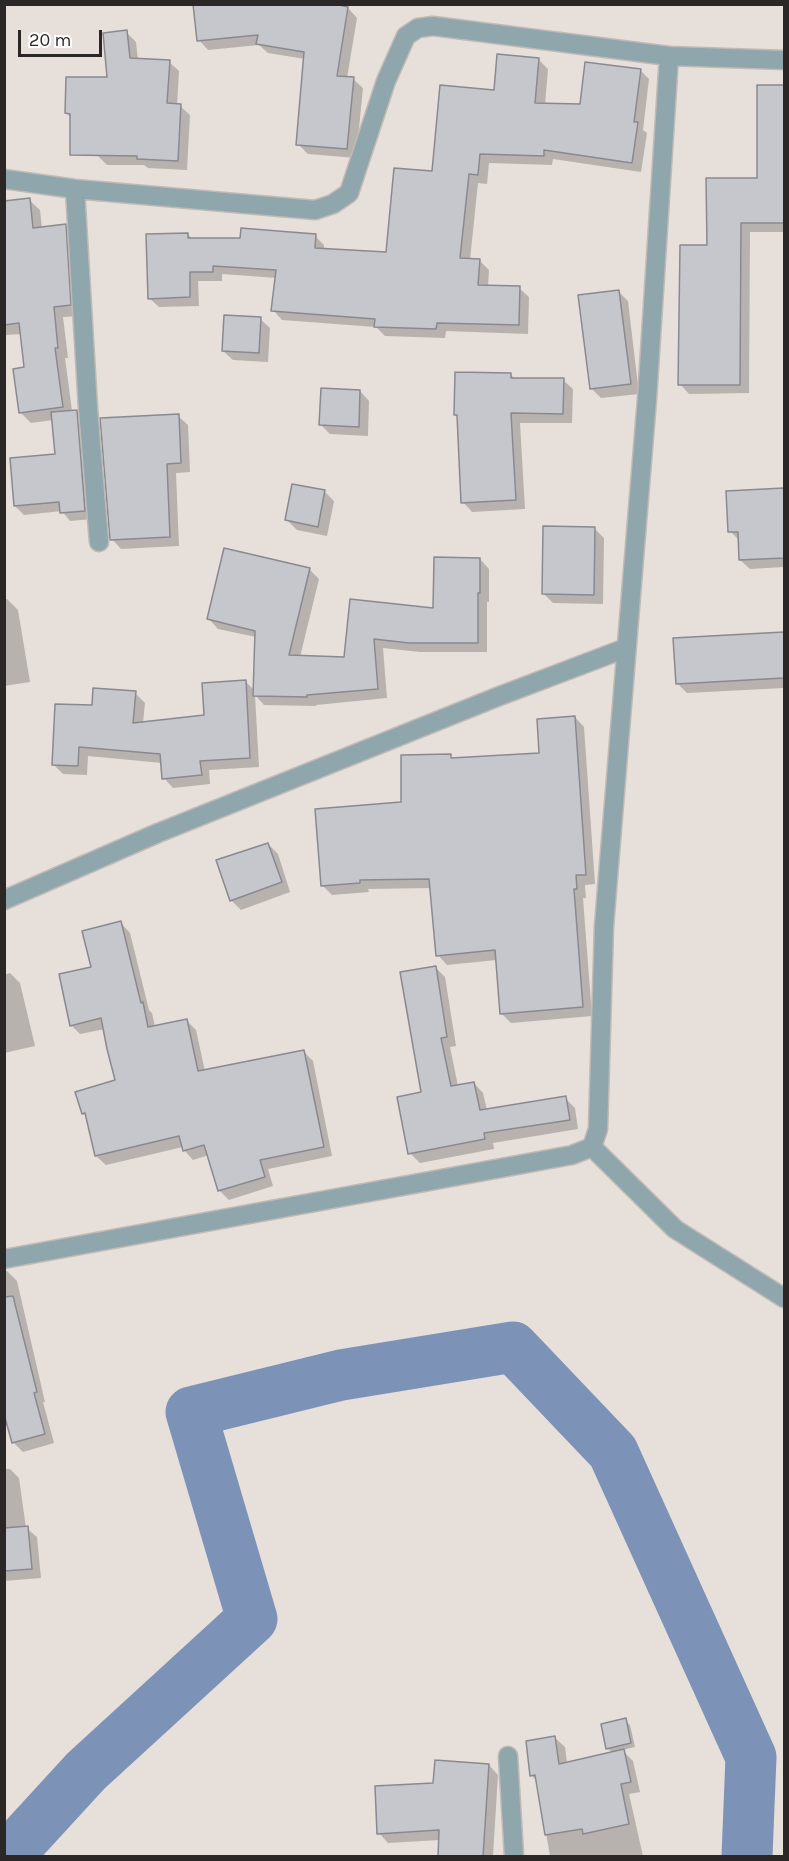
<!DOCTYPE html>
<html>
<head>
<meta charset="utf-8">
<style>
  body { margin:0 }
  #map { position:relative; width:789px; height:1861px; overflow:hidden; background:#e6dfda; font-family:Karla,sans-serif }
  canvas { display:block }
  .frame { position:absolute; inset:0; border:6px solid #2a2726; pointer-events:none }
  .scale { position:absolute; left:18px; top:30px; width:84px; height:27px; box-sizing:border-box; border:3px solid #2a2726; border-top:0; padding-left:8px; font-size:18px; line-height:21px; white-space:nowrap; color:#2a2726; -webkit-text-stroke:4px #fff; paint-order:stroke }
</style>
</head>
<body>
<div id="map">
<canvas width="789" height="1861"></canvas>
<div class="frame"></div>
<div class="scale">20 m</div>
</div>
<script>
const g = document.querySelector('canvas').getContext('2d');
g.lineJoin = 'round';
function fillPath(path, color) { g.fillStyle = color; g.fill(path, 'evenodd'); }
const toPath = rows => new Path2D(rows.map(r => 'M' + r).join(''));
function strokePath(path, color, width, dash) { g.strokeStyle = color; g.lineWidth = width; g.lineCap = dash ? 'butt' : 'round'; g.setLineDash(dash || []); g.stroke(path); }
fillPath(toPath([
  [348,8,357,18,347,78,353,79,363,88,356,158,308,154,298,144,305,59,268,53,259,45,208,50,199,40],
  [126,32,136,42,138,60,169,62,179,71,177,105,180,106,190,115,187,170,148,168,144,165,107,165,97,155,67,113,109,78],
  [538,59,548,69,545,105,581,106,640,70,649,79,643,130,647,133,641,172,553,159,552,165,489,163,487,184,478,183,470,260,479,260,489,270,488,287,519,288,529,297,528,334,446,331,445,338,385,336,376,327,282,320,273,310,277,278,222,274,222,281,198,281,199,306,159,307,149,298,188,234,192,239,242,239,315,236,324,245,324,250,387,254,434,173,495,92],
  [759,87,784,87,784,232,750,232,749,393,689,394,680,384,708,246,759,179],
  [29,200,40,210,42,228,65,226,76,236,81,316,63,317,68,358,65,358,72,411,76,411,85,420,93,519,70,521,62,511,24,515,15,506,56,455,53,420,31,423,20,412,26,368,22,334,4,335,4,202],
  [618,291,628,301,639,394,601,398,591,388],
  [260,319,270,328,268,362,233,360,223,351],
  [510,374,515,379,563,380,573,389,572,423,520,423,525,509,472,512,463,502,459,417,456,414],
  [360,391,369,401,368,436,330,434,320,424],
  [178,416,188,425,190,472,176,473,179,546,121,549,112,539],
  [784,489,784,567,750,569,740,560,740,541,730,531,728,493],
  [324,491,334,501,327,536,297,530,287,520],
  [595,529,604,538,603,604,553,603,543,593],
  [480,559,489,569,489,602,487,602,487,652,420,652,383,648,387,698,316,705,316,706,264,705,255,695,259,767,209,770,210,784,173,788,164,778,162,763,88,756,87,775,63,774,54,765,93,707,135,693,145,703,143,723,206,716,245,681,255,691,256,637,218,629,209,619,309,569,319,579,300,657,345,659,352,601,435,610],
  [4,599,7,599,18,610,30,682,4,686],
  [784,634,784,688,687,693,677,683,675,639],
  [575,717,584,727,595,884,585,885,586,898,583,898,592,1016,511,1023,501,1013,497,960,447,965,438,955,432,888,368,889,369,892,332,895,322,885,450,756,454,759,541,754],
  [268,844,278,854,290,892,241,910,231,900],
  [121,923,130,933,149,1010,152,1013,155,1027,187,1021,196,1030,205,1071,303,1051,313,1061,332,1156,268,1169,273,1186,229,1200,219,1190,209,1155,193,1160,184,1150,183,1147,106,1165,96,1156,87,1117,83,1113,117,1081,105,1029,80,1034,71,1025,93,968],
  [436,968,445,977,456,1046,450,1047,458,1086,474,1083,483,1093,487,1110,565,1098,575,1108,578,1129,493,1143,494,1149,420,1163,410,1153,422,1093],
  [10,973,20,983,35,1046,4,1053,4,975],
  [4,1271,7,1271,17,1281,45,1402,43,1402,54,1443,23,1452,13,1442,4,1410],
  [4,1469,10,1469,19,1478,26,1528,37,1537,41,1578,4,1581],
  [625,1720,630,1725,635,1747,622,1750,633,1761,640,1792,629,1794,643,1856,550,1856,537,1781,531,1775,555,1738,565,1747,567,1763,613,1753,607,1748],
  [489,1765,498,1775,493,1856,439,1856,440,1840,388,1843,379,1833,435,1784]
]), '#0003');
strokePath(toPath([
  [8,1856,86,1771,252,1619,191,1412,341,1375,513,1347,613,1452,751,1757,747,1856]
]), '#7c92b7', 51);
const building = toPath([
  [193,4,335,4,348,7,337,76,354,77,347,149,296,145,304,52,256,44,258,35,197,41,193,4],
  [127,30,130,58,170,60,167,103,181,104,178,161,137,159,137,156,70,155,70,114,65,113,66,77,107,77,103,33,127,30],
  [497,54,539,58,535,103,580,104,585,62,641,69,634,122,638,122,632,163,544,150,544,156,480,154,478,175,469,174,460,258,480,259,478,285,520,286,519,325,437,323,436,329,374,327,375,319,271,311,276,270,213,266,213,272,190,272,190,297,148,299,146,234,188,233,188,238,240,238,241,228,290,232,316,234,315,248,386,252,394,168,432,171,440,85,494,90,497,54],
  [757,85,784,85,784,223,741,223,740,385,678,385,680,245,707,245,706,178,757,178,757,85],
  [30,198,33,228,66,224,71,305,54,307,58,348,55,348,63,407,19,413,13,369,24,367,19,323,4,325,4,201,30,198],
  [619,290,631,384,590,389,578,295,619,290],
  [224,315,261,317,259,353,222,351,224,315],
  [455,372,511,373,511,378,564,378,563,414,511,413,516,500,461,503,457,415,454,415,455,372],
  [321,388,360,390,359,427,319,425,321,388],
  [77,410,85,511,60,513,59,502,14,506,10,458,55,454,51,412,77,410],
  [179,414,181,463,167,464,170,537,110,540,100,418,179,414],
  [292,484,325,490,318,527,285,520,292,484],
  [784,488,784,558,739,560,738,532,728,532,726,491,784,488],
  [543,526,595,527,594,595,542,594,543,526],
  [224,548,310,568,289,655,344,657,350,599,433,608,434,557,480,558,480,593,478,593,478,643,409,643,374,639,378,689,307,695,307,697,253,696,255,631,207,619,224,548],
  [784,632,784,678,676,684,673,638,784,632],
  [246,680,250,758,200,761,202,775,162,779,160,754,79,747,78,766,52,765,55,704,92,705,93,688,136,691,133,723,204,715,202,683,246,680],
  [575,716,586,875,576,875,577,889,574,889,583,1007,500,1014,495,950,436,956,429,879,360,880,360,883,321,886,315,809,401,802,401,755,451,754,451,758,539,753,537,719,575,716],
  [268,843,282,882,230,901,216,860,268,843],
  [121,921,141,1003,143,1002,148,1027,187,1019,198,1071,304,1050,324,1147,260,1160,265,1177,218,1191,204,1145,183,1151,179,1136,95,1156,85,1113,82,1114,75,1092,115,1080,107,1049,101,1018,70,1026,59,974,91,967,82,931,121,921],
  [436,966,447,1037,441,1038,451,1086,474,1082,480,1110,566,1096,570,1120,484,1133,485,1139,408,1154,397,1097,421,1092,400,972,436,966],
  [13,1296,37,1392,34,1393,45,1434,12,1443,4,1414,4,1297,13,1296],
  [28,1526,32,1569,4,1571,4,1528,28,1526],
  [626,1718,631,1743,606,1749,601,1724,626,1718],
  [555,1736,559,1764,624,1749,631,1782,621,1784,629,1824,583,1834,582,1829,545,1835,535,1775,530,1776,526,1741,555,1736],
  [435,1760,489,1764,483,1857,438,1857,439,1830,377,1834,375,1786,433,1783,435,1760]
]);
fillPath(building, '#c6c6cd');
strokePath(building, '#89898f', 1.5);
const minor = toPath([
  [4,179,75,189,315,210,333,204,349,193,386,81,406,36,418,28,433,26,669,56,784,60],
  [75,189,88,408,99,542],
  [4,900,158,833,497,697,626,648],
  [592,1147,675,1229,784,1298],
  [4,1259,572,1155,592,1147,598,1129,604,926,647,399,669,56],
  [508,1756,514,1856]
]);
strokePath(minor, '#c0bab6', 21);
strokePath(minor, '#8fa6ac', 18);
</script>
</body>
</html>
